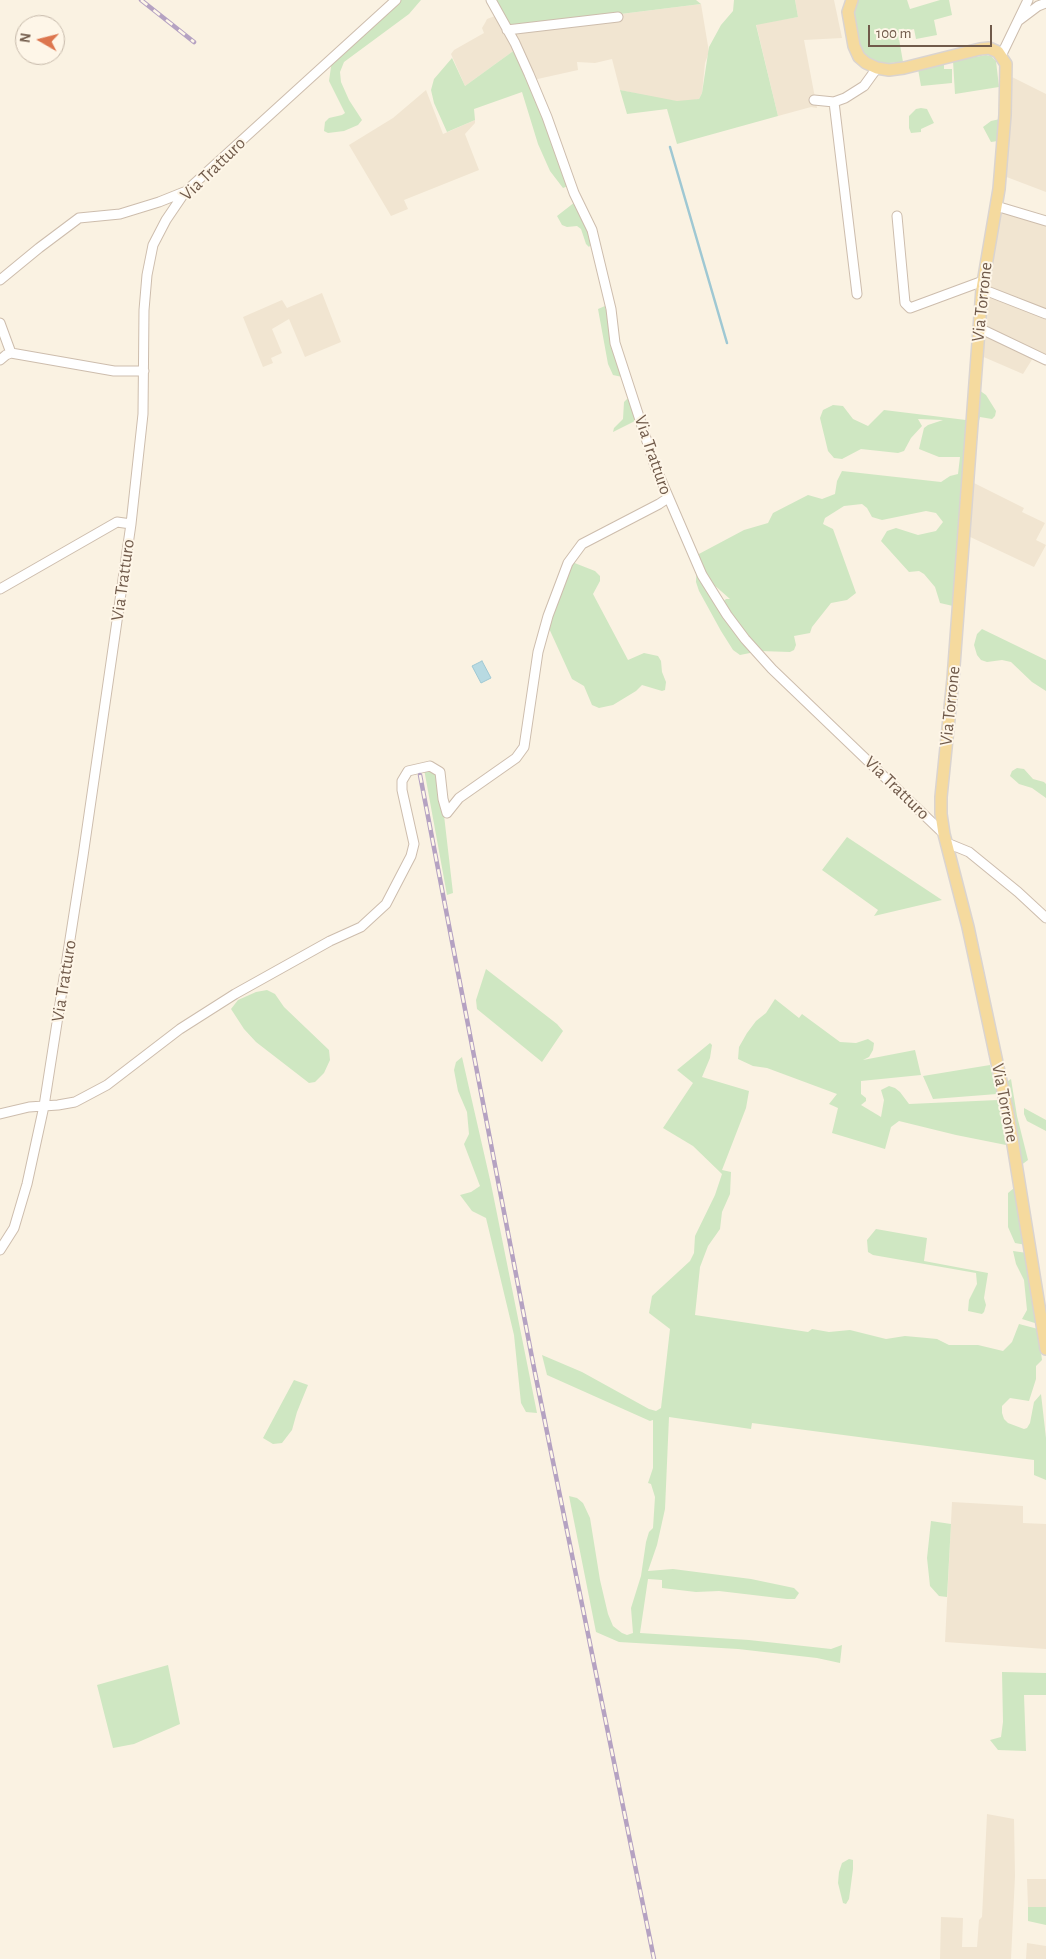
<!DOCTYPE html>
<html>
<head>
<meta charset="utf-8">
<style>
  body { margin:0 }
  #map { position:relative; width:1046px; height:1959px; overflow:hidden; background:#faf2e2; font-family:"Alegreya Sans",sans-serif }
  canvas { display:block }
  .north { position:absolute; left:15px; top:15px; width:50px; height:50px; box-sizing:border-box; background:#fef6e8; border:1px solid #c5b8a9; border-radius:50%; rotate:278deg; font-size:14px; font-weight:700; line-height:20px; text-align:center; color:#705a4a }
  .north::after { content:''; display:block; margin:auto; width:18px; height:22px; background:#dd764e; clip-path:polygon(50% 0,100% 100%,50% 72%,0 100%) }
  .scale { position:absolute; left:868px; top:25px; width:124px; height:22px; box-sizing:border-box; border:2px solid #705a4a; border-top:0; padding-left:6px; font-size:15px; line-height:18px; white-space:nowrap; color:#705a4a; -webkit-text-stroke:4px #fef6e8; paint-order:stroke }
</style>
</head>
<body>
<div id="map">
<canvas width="1046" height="1959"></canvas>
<div class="north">N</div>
<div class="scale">100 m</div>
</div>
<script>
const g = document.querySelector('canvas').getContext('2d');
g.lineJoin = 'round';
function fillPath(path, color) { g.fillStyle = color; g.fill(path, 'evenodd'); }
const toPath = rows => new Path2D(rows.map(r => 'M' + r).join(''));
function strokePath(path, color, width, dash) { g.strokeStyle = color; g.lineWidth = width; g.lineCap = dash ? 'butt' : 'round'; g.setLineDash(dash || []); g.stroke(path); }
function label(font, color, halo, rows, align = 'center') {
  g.font = font + ' "Alegreya Sans",sans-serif'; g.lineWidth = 4; g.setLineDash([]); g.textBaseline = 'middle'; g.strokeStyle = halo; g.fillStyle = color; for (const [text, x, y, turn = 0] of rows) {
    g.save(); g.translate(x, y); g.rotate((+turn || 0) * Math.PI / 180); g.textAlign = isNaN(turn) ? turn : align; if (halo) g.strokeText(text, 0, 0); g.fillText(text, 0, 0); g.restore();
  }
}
fillPath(toPath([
  [795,0,834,0,842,38,804,40,817,108,811,107,778,116,756,24,798,17],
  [701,4,709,52,705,63,702,93,699,99,687,102,664,100,620,90,612,59,595,63,577,62,578,70,533,80,508,28],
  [495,16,516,49,465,86,451,54,454,50,484,33,482,28,485,23,487,19],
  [1010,76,1046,94,1046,192,1004,176],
  [426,90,443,134,475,120,475,123,465,134,479,170,404,200,408,209,391,216,349,145,393,118],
  [999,204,1046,218,1046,364,1033,358,1023,374,979,355,983,306],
  [322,293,341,342,305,357,289,319,272,329,282,353,271,358,273,363,263,367,243,317,282,300,287,308],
  [970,481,1024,508,1022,512,1045,523,1036,540,1046,545,1034,567,966,535],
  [952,1502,1023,1506,1023,1523,1046,1524,1046,1649,945,1642],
  [987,1814,1014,1819,1015,1876,1011,1959,940,1959,941,1917,963,1918,962,1947,977,1947,979,1920,982,1917],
  [1027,1879,1046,1879,1046,1907,1028,1907],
  [1027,1943,1046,1946,1046,1959,1026,1959]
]), '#f1e5d1');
fillPath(toPath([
  [399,0,421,0,409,14,344,62,340,72,341,82,349,100,362,120,358,125,344,131,328,133,324,131,325,122,329,118,342,115,345,113,329,81,332,60],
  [494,0,696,0,701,4,508,28],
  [734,0,795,0,798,17,756,25,778,116,677,144,667,109,627,114,620,90,677,101,699,99,702,93,709,47,721,25,733,11],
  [856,0,907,0,910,9,940,0,949,0,952,15,934,20,937,35,916,39,914,29,898,33,903,62,875,64,862,55,852,13],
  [516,49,545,122,568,186,563,188,550,171,538,144,522,92,474,109,475,120,447,132,434,103,431,90,434,79,452,58,465,86],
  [986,55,991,56,996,61,999,87,955,94,953,61],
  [944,62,944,69,952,69,952,83,921,86,918,69],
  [921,108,927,109,934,123,921,129,921,132,911,133,909,128,909,116,916,109],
  [1000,119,998,141,991,142,983,127,991,121],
  [575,202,593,242,589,247,586,244,581,229,577,226,567,227,562,225,557,216],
  [605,306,615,349,622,377,613,375,608,364,598,309],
  [976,388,986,395,996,411,995,416,992,419,980,417,973,443],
  [629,397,637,420,613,432,614,428,623,419,624,402],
  [833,405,843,406,853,419,868,426,884,410,966,420,953,606,940,603,935,587,924,574,919,571,909,572,881,541,887,531,896,528,918,535,936,531,943,522,936,513,926,511,882,520,872,517,867,508,862,504,844,506,825,518,823,524,833,529,856,593,847,600,831,603,812,627,810,633,794,636,796,645,794,650,790,652,760,651,740,655,733,650,721,631,699,591,696,582,697,555,744,530,768,523,773,513,808,495,822,499,835,494,837,481,842,471,941,482,950,476,958,474,960,457,939,457,919,449,924,428,928,425,943,420,918,419,922,426,911,438,904,451,898,453,861,449,842,459,834,458,828,451,820,418,823,410],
  [713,584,730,599,726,599,718,606,707,588],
  [572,562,595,571,600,576,600,581,593,594,628,660,644,653,658,656,661,661,662,672,666,682,665,690,662,691,642,685,636,691,613,705,599,708,592,705,584,686,572,679,547,624],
  [982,629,1046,660,1046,691,1032,682,1011,662,1002,660,987,662,981,660,977,655,974,645,977,634],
  [1017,768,1024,769,1033,779,1044,782,1046,784,1046,798,1032,788,1019,784,1010,776,1012,771],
  [424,769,439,772,453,893,447,895],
  [847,837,856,843,942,900,874,916,878,910,822,870],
  [486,969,557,1024,563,1031,542,1062,477,1009,476,1000],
  [267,990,275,994,284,1007,329,1050,330,1060,324,1073,315,1082,309,1083,256,1042,244,1029,231,1009,238,1000,256,992],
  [775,999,799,1018,802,1014,840,1042,856,1043,868,1039,874,1043,873,1050,869,1057,863,1060,915,1050,921,1075,861,1081,861,1094,866,1098,866,1101,861,1105,881,1117,884,1100,881,1090,889,1086,895,1088,900,1092,909,1104,998,1100,1006,1145,956,1135,899,1121,891,1127,885,1149,832,1133,838,1108,829,1104,837,1094,767,1068,753,1066,738,1059,739,1047,747,1033,756,1021,766,1013],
  [710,1043,712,1045,710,1058,702,1077,749,1091,746,1108,722,1170,731,1172,730,1194,722,1212,720,1229,708,1246,700,1267,695,1315,808,1332,812,1329,829,1332,850,1330,886,1339,905,1336,927,1338,937,1339,949,1345,978,1345,1003,1351,1012,1342,1019,1324,1038,1329,1042,1360,1036,1366,1036,1379,1029,1401,1010,1398,1002,1406,1002,1413,1004,1419,1008,1423,1024,1429,1027,1428,1030,1423,1034,1402,1041,1394,1046,1438,1046,1480,1034,1475,1034,1460,752,1423,751,1429,669,1417,665,1509,657,1545,648,1571,673,1569,751,1579,794,1588,799,1593,795,1599,787,1599,719,1591,696,1592,662,1588,662,1580,648,1579,640,1633,749,1640,831,1649,842,1645,840,1663,817,1658,738,1649,619,1642,596,1632,569,1496,577,1498,583,1503,590,1518,600,1580,608,1614,613,1626,622,1633,627,1635,633,1633,631,1608,641,1576,646,1542,649,1532,653,1528,655,1497,651,1484,648,1483,653,1468,653,1420,650,1421,547,1375,542,1355,582,1372,649,1409,656,1411,661,1408,670,1329,649,1313,652,1296,690,1261,694,1253,695,1236,715,1195,722,1174,693,1146,663,1128,693,1083,677,1070],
  [462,1057,491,1184,537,1413,526,1412,521,1403,514,1335,486,1218,472,1211,460,1195,471,1192,480,1186,464,1144,469,1134,467,1112,458,1091,454,1070,456,1062],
  [990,1065,997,1094,933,1099,923,1076],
  [1011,1079,1017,1116,1028,1160,1020,1166,1005,1083],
  [1024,1108,1046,1120,1046,1131,1027,1121,1024,1114],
  [1014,1188,1017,1190,1026,1245,1015,1243,1008,1227,1008,1193],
  [876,1229,927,1238,924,1261,988,1273,984,1298,986,1305,984,1312,982,1314,968,1311,969,1300,977,1284,976,1273,873,1255,868,1252,867,1240],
  [1013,1251,1027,1253,1038,1324,1022,1319,1027,1310,1024,1280,1016,1264],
  [294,1380,308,1385,297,1412,292,1430,282,1443,273,1444,263,1438],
  [931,1521,951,1524,947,1597,939,1596,930,1586,927,1558],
  [168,1665,180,1724,134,1744,113,1748,97,1685],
  [1002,1672,1046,1673,1046,1695,1024,1695,1026,1751,998,1750,990,1740,1001,1737,1003,1722],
  [849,1859,853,1860,853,1869,849,1899,846,1904,843,1903,838,1883,839,1872,842,1863],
  [1028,1907,1046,1907,1046,1925,1028,1921]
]), '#cfe7c2');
const water = toPath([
  [482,661,491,678,481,683,472,666,482,661]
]);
fillPath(water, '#b8dae2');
strokePath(water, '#9fc8d3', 1);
strokePath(toPath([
  [670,147,727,343]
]), '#9fc8d3', 2.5);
const minor = toPath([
  [491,0,515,43,529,74,547,117,574,193,592,230,611,309,615,343,655,466,702,575,727,615,745,639,772,669,944,834],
  [1018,21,1038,6,1046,3],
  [507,30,618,17],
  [1001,56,1028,0],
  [814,100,834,102,845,98,864,86,877,68],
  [834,102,857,294],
  [996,206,1046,221],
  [897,216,905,303,910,308,983,281],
  [0,280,39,248,79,218,120,214,159,202,184,192],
  [982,289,1046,314],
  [0,323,11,353],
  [979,328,1046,360],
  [0,360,6,355,11,353,114,371,144,371],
  [0,589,117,522,131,524],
  [947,843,969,852,1018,892,1046,918],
  [0,1114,29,1107,58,1105,75,1102,107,1085,180,1029,235,994,330,941,361,927,386,904,411,856,414,844,402,790,402,781,408,771,430,766,440,772,443,799,447,813,459,798,516,758,524,747,538,652,548,616,568,563,582,544,659,504,668,498],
  [0,1250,14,1228,27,1184,44,1106,83,856,131,524,143,414,144,310,147,275,153,245,166,220,185,192,396,0]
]);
const major = toPath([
  [852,0,848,12,854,46,859,57,866,63,877,68,889,70,904,68,980,49,989,48,998,52,1006,64,1005,115,999,189,982,289,953,679,941,797,941,814,944,834,968,927,1008,1114,1046,1349]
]);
strokePath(minor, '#cdbdad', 11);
strokePath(major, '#dad4d0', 14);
strokePath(minor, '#fff', 9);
strokePath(major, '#f5da9e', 11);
const rail = toPath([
  [141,0,194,42],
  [420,775,534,1368,654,1959]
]);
strokePath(rail, '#b5a2c2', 4.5);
strokePath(rail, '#fef6e8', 2.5, [8]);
label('18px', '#705a4a', '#fef6e8', [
  ["Via Tratturo",213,169,-44],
  ["Via Torrone",982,302,-84],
  ["Via Tratturo",653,455,71],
  ["Via Tratturo",123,580,-82],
  ["Via Torrone",950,706,-84],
  ["Via Tratturo",897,788,44],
  ["Via Tratturo",64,981,-81],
  ["Via Torrone",1005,1103,79]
]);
</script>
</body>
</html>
